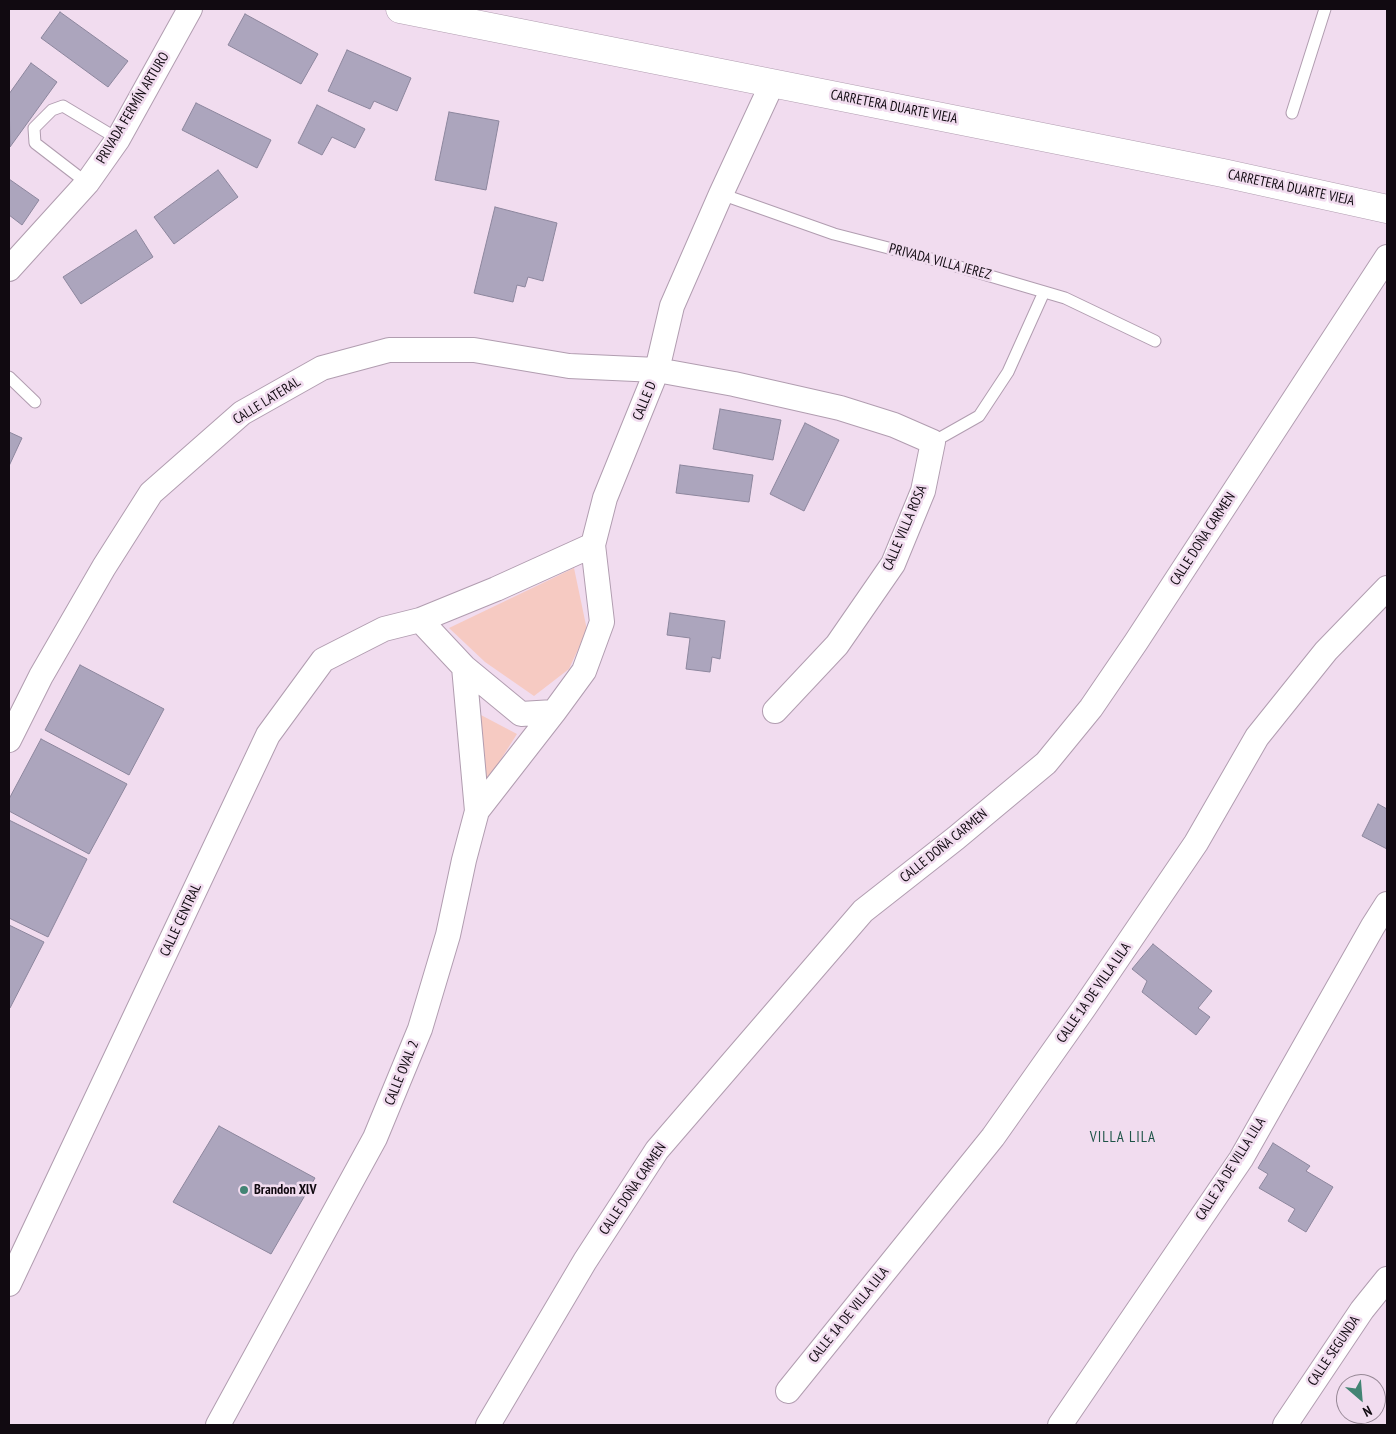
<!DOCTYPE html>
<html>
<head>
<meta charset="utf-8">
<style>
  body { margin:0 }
  #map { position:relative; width:1396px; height:1434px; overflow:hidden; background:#f1dcef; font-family:"PT Sans Narrow",sans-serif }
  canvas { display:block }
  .frame { position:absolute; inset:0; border:10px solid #110a11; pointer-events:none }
  .north { position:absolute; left:1336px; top:1374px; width:50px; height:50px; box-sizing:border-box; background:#f1dcef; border:1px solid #978896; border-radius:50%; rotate:153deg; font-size:14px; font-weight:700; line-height:20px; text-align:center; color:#110a11 }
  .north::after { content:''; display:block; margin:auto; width:18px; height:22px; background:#438474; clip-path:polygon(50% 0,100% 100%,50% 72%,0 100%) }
</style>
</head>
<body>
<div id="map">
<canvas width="1396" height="1434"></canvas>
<div class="frame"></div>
<div class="north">N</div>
</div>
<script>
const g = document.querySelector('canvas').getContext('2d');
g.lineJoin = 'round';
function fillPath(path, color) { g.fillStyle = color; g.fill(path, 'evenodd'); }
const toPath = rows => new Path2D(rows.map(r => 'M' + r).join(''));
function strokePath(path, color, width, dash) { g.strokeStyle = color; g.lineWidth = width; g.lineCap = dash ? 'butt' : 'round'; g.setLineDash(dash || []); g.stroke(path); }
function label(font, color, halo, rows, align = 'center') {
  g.font = font + ' "PT Sans Narrow",sans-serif'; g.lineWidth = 5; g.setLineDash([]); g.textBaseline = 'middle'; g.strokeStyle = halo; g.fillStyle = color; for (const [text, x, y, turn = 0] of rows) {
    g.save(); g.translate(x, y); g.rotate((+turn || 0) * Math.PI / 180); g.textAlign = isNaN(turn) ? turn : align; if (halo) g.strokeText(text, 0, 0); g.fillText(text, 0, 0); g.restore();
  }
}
fillPath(toPath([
  [574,568,587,630,569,669,534,696,485,662,449,628],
  [479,714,517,734,480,792]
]), '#f6cac2');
const building = toPath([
  [60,12,128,61,108,87,41,38,60,12],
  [245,14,318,54,301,84,228,45,245,14],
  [347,50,411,78,397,111,374,101,370,109,328,91,347,50],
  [31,63,57,82,10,147,9,94,31,63],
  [196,103,271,140,257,168,182,130,196,103],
  [317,105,365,129,355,148,332,137,322,155,298,143,317,105],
  [449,112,499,121,486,190,435,180,449,112],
  [218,170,238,197,174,244,154,217,218,170],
  [9,179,39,200,22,225,9,215,9,179],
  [495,207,557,223,543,281,528,277,525,287,517,285,513,302,474,293,495,207],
  [136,230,153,257,81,304,63,277,136,230],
  [720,409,781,420,773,460,713,449,720,409],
  [805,423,839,440,804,511,770,494,805,423],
  [9,432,22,438,9,466,9,432],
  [680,465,753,475,749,502,676,493,680,465],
  [670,613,725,621,720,659,712,657,710,672,686,669,690,638,667,635,670,613],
  [80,665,164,709,129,775,45,730,80,665],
  [41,739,127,784,89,854,9,811,9,799,41,739],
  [1378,804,1387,809,1387,849,1362,836,1378,804],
  [9,820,87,859,48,937,9,918,9,820],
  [9,925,44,942,10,1008,9,1008,9,925],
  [1153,944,1212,991,1198,1008,1210,1017,1196,1035,1142,992,1147,981,1132,969,1153,944],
  [219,1126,315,1178,271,1254,173,1202,219,1126],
  [1273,1143,1310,1166,1306,1171,1333,1187,1306,1232,1288,1221,1295,1209,1259,1188,1268,1174,1258,1168,1273,1143]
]);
fillPath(building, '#aca5bd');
strokePath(building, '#8c869d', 1);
const lane = toPath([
  [1292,113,1325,9],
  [87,183,35,143,34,128,52,110,63,106,118,139],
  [721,194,834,234,939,261,1065,298,1155,341],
  [9,377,35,402],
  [933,442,979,416,1008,372,1044,292]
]);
const street = toPath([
  [9,269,87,183,118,139,190,9],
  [420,620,464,667,521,714,554,712,584,671,602,622,593,545],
  [464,667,477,811],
  [9,740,41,676,104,567,151,493,242,413,322,368,389,350,474,350,569,366,657,370,734,384,840,408,894,425,933,442,923,491,893,564,837,645,775,711],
  [9,1284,268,735,323,660,384,629,420,620,496,589,593,545,605,498,657,370,672,306,721,194,772,84],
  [788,1391,993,1137,1084,1008,1196,843,1257,737,1326,651,1387,588],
  [218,1425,375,1138,420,1029,448,935,464,860,477,811,554,712],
  [488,1425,585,1261,657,1150,863,911,956,838,1046,763,1091,708,1136,642,1387,257],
  [1060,1425,1241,1159,1373,926,1387,904],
  [1285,1425,1362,1310,1387,1279]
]);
const secondary = toPath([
  [400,9,1223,173,1387,209]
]);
strokePath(lane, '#b19db0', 13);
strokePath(street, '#b19db0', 26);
strokePath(secondary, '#b19db0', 29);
strokePath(lane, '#fff', 11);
strokePath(street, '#fff', 24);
strokePath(secondary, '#fff', 28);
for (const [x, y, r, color] of [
  [244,1190,5,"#438474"]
]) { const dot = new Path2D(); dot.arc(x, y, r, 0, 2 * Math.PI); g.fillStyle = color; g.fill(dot); strokePath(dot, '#f1dcef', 2); }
label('14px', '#110a11', '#f1dcef', [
  ["CARRETERA DUARTE VIEJA",894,107,11],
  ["PRIVADA FERMÍN ARTURO",133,108,-59],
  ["CARRETERA DUARTE VIEJA",1291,188,12],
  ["PRIVADA VILLA JEREZ",940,262,15],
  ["CALLE LATERAL",267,401,-32],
  ["CALLE D",645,401,-68],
  ["CALLE VILLA ROSA",905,528,-67],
  ["CALLE DOÑA CARMEN",1203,539,-57],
  ["CALLE DOÑA CARMEN",944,846,-39],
  ["CALLE CENTRAL",181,920,-65],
  ["CALLE 1A DE VILLA LILA",1094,993,-55],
  ["CALLE OVAL 2",402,1073,-68],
  ["CALLE 2A DE VILLA LILA",1231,1169,-58],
  ["CALLE DOÑA CARMEN",633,1189,-56],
  ["CALLE 1A DE VILLA LILA",849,1315,-51],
  ["CALLE SEGUNDA",1334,1351,-56]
]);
label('bold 14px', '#110a11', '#f1dcef', [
  ["Brandon XlV",254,1190]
], 'left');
g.letterSpacing = '1px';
label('15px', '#1f5448', '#f1dcef', [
  ["VILLA LILA",1123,1138]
]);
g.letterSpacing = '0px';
</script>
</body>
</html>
